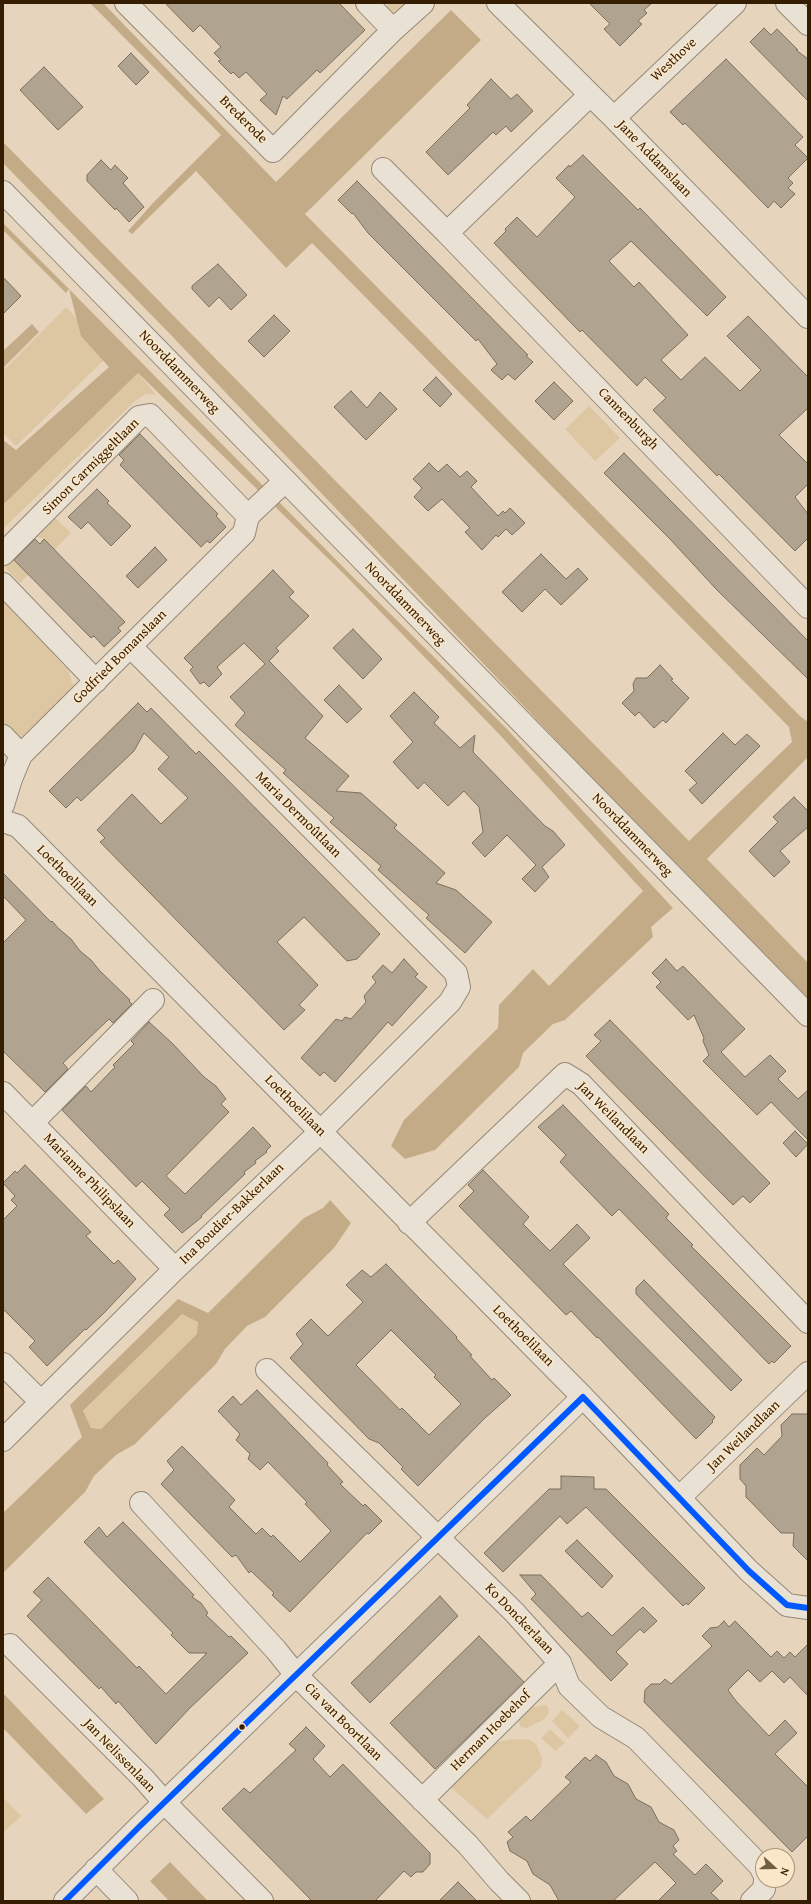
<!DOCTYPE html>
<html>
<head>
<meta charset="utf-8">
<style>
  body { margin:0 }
  #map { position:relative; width:811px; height:1904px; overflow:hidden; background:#e6d5bc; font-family:"Gentium Book Plus",serif }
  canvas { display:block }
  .frame { position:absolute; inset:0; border:4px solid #341d00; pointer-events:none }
  .north { position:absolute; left:755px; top:1848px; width:40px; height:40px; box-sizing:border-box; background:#fae6c8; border:1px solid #ab9678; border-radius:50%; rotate:111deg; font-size:11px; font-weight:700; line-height:16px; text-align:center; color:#341d00 }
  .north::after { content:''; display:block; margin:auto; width:14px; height:18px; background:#725d42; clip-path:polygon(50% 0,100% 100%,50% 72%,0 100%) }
</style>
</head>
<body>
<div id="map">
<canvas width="811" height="1904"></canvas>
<div class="frame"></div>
<div class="north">N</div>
</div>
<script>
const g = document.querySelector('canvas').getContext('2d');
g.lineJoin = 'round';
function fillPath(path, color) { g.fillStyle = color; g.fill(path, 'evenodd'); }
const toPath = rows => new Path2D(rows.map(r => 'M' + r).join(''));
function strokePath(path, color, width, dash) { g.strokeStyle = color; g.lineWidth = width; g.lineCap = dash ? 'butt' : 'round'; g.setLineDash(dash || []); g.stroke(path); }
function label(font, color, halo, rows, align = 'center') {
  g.font = font + ' "Gentium Book Plus",serif'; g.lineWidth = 3; g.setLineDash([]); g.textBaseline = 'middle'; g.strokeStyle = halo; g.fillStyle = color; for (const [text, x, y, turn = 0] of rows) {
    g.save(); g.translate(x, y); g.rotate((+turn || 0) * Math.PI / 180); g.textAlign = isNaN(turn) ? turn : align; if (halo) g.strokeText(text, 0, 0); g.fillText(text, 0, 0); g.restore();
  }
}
fillPath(toPath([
  [390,3,406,3,394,14,386,7],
  [66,307,110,354,16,446,3,433,3,371],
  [138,373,156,395,146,394,135,401,3,529,3,505],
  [589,406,620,438,595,461,565,429],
  [52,515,71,533,54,550,44,539,32,535],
  [10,556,19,565,31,572,20,583,3,565],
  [3,601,68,670,76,695,29,738,14,737,3,726],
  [182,1313,198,1322,197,1334,101,1429,91,1428,83,1412],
  [545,1705,549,1708,548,1715,543,1720,527,1728,521,1727,517,1718,527,1708],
  [562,1710,580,1726,568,1738,552,1721],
  [550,1729,565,1743,555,1751,541,1738],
  [520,1739,530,1740,536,1744,542,1758,541,1767,487,1819,448,1785,494,1743,508,1740],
  [3,1797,21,1816,3,1833]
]), '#ddc6a2');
fillPath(toPath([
  [90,3,103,3,276,182,451,10,481,40,305,214,800,716,808,722,808,757,707,859,808,963,808,1004,747,941,170,334,3,163,3,142,689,841,792,742,789,727,312,243,286,268,196,171,132,234,128,231,153,203,221,135],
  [3,223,68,288,353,577,506,728,673,908,651,927,653,937,565,1020,553,1024,523,1053,519,1067,435,1150,405,1159,391,1146,404,1120,498,1028,499,1005,533,969,549,986,643,891,499,734,345,575,138,373,3,505,3,440,16,450,109,367,81,336,69,289,66,293,3,230],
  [32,324,39,332,3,368,3,351],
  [330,1200,351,1223,334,1248,265,1317,247,1326,225,1349,216,1364,135,1444,116,1455,94,1476,85,1492,3,1573,3,1513,82,1437,70,1405,178,1299,208,1313,304,1218,323,1208],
  [182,1314,198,1322,197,1334,101,1429,91,1428,83,1411],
  [3,1693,104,1799,86,1814,3,1728],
  [170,1862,208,1901,169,1901,150,1881]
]), '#c4ab87');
const building = toPath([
  [165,3,339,3,365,30,320,73,317,70,287,99,283,96,276,115,260,100,267,94,246,72,239,78,233,72,231,74,218,61,221,60,214,53,221,47,200,25,193,32,165,3],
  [589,3,652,3,644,10,647,13,638,21,642,24,620,46,604,29,610,24,589,3],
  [764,28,771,35,777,29,798,50,796,50,808,59,808,101,750,42,764,28],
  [131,53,149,72,136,85,118,66,131,53],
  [726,59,803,137,795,145,808,158,788,178,793,183,788,188,795,194,781,208,774,201,768,208,685,123,683,125,670,112,726,59],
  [44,67,83,107,58,130,20,90,44,67],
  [491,79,511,99,517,94,533,111,511,132,506,126,496,135,493,132,448,175,426,152,470,108,467,105,491,79],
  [583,155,638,210,640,208,726,297,707,316,631,241,609,261,634,287,639,282,688,335,661,360,681,380,705,357,740,391,761,370,727,336,748,316,808,377,808,408,779,435,808,464,808,484,795,497,808,514,808,538,795,551,719,474,717,476,653,410,666,398,645,377,637,386,582,330,580,332,494,243,506,231,505,229,517,217,537,237,575,197,556,178,569,165,570,167,583,155],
  [101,160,111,170,115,165,128,178,123,183,144,207,129,222,116,208,115,210,87,181,87,175,101,160],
  [357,181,528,355,526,356,533,362,515,380,508,374,502,380,491,370,497,364,478,339,476,341,368,233,353,213,352,214,338,200,357,181],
  [218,264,247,295,231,310,219,297,209,307,192,289,192,286,218,264],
  [3,277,21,296,3,314,3,277],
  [274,315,290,331,264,357,248,341,274,315],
  [436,377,452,394,440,407,423,390,436,377],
  [554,382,573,401,554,420,535,401,554,382],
  [351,391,367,408,380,392,397,409,366,440,334,407,351,391],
  [140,434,218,514,216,516,226,527,210,543,207,541,201,547,120,465,124,460,119,455,140,434],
  [624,453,808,641,808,679,716,589,670,539,604,473,624,453],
  [429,463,438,472,447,464,460,477,467,471,477,481,471,487,498,516,503,511,505,513,510,508,525,523,512,535,506,529,498,537,496,535,482,550,465,532,470,528,442,499,428,511,414,497,422,488,413,479,429,463],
  [97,489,109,501,107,503,131,526,111,546,88,522,81,529,68,517,97,489],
  [35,539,40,544,44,539,125,622,118,628,121,631,104,647,94,636,91,638,14,560,35,539],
  [155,547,167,560,138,588,126,576,155,547],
  [541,554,566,579,578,568,588,579,561,605,545,589,522,612,502,592,541,554],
  [273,570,294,592,289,597,309,616,276,648,279,651,269,661,323,716,305,738,349,776,336,791,361,793,397,825,394,828,445,873,436,883,456,890,492,922,465,953,426,918,429,915,378,870,381,866,330,822,334,818,283,773,286,770,235,725,245,713,230,697,265,664,244,643,217,667,222,674,209,687,204,682,200,684,190,670,193,667,184,658,273,570],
  [353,629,382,659,363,679,333,648,353,629],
  [660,665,673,679,671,680,689,698,666,723,663,720,654,728,639,712,635,716,622,703,634,691,633,684,636,678,647,678,660,665],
  [339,685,362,709,347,723,324,700,339,685],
  [414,692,439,717,434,723,460,748,475,735,473,752,545,826,553,831,565,845,542,867,549,877,535,892,522,879,536,865,507,835,485,857,472,843,483,832,479,807,464,791,448,806,424,782,418,789,393,762,413,742,390,716,414,692],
  [138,703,147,712,151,708,196,754,199,751,380,934,357,959,347,961,304,917,277,942,318,985,299,1005,305,1010,284,1030,100,842,105,838,97,830,132,794,161,824,188,798,158,769,169,757,144,733,134,751,81,801,77,797,66,808,49,791,138,703],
  [723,733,735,745,747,734,760,746,702,804,689,790,697,783,685,771,723,733],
  [794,797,808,811,808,827,780,851,790,862,774,877,749,851,778,822,773,817,794,797],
  [3,873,51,922,52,921,58,928,71,939,80,951,91,960,100,971,130,1000,129,1001,132,1004,113,1023,109,1019,63,1063,68,1069,45,1092,3,1051,3,943,26,920,3,896,3,873],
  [404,959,418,974,415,977,427,987,392,1026,388,1022,335,1082,324,1072,320,1076,301,1058,336,1019,342,1021,345,1017,351,1019,366,1002,364,996,376,982,372,977,383,965,392,973,404,959],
  [666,959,677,971,683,966,745,1029,721,1052,745,1077,770,1055,786,1071,778,1079,798,1099,808,1090,808,1140,771,1102,757,1115,703,1061,709,1055,703,1041,704,1038,694,1015,688,1020,656,987,661,982,652,973,666,959],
  [610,1020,770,1183,750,1203,743,1196,733,1205,586,1056,601,1041,594,1035,610,1020],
  [149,1022,172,1043,204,1077,216,1086,226,1099,221,1104,229,1112,166,1176,185,1194,253,1127,271,1146,266,1151,267,1152,255,1161,256,1163,244,1172,245,1174,201,1216,202,1217,182,1233,164,1215,170,1209,142,1181,136,1187,62,1110,86,1086,91,1092,115,1067,113,1065,134,1044,131,1041,149,1022],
  [563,1105,669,1214,666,1218,693,1245,691,1246,791,1346,774,1363,772,1361,769,1364,619,1209,612,1216,560,1162,566,1155,538,1127,563,1105],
  [795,1131,808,1144,796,1157,783,1143,795,1131],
  [25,1165,91,1232,86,1236,114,1264,118,1260,136,1279,104,1313,86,1330,85,1329,47,1366,29,1347,35,1341,3,1309,3,1220,17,1206,11,1200,15,1196,3,1183,15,1171,17,1173,25,1165],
  [483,1170,529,1217,523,1224,550,1251,577,1224,590,1238,563,1264,715,1417,712,1421,713,1422,696,1439,598,1337,597,1338,571,1311,566,1315,459,1206,474,1191,468,1185,483,1170],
  [386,1264,457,1337,456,1338,472,1355,470,1356,492,1380,494,1378,511,1395,485,1418,418,1486,401,1469,403,1467,379,1443,369,1439,290,1358,303,1344,296,1334,311,1319,328,1336,363,1302,346,1285,362,1270,371,1277,386,1264],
  [391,1330,436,1375,434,1377,461,1404,429,1435,402,1408,400,1410,356,1365,391,1330],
  [644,1280,742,1380,731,1391,636,1294,636,1288,644,1280],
  [257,1390,328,1463,327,1465,343,1482,340,1484,363,1506,365,1504,382,1521,369,1534,367,1533,290,1612,272,1595,274,1593,251,1571,249,1573,236,1555,232,1557,161,1484,174,1470,167,1461,182,1446,235,1500,229,1507,256,1534,262,1528,271,1537,273,1535,300,1562,331,1531,305,1504,307,1502,268,1462,260,1470,248,1459,250,1454,236,1440,240,1434,218,1411,233,1396,241,1405,257,1390],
  [792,1414,808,1414,808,1561,793,1546,794,1533,781,1533,746,1497,746,1486,740,1479,740,1465,757,1448,764,1455,782,1436,781,1425,792,1414],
  [561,1476,594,1477,594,1489,606,1489,705,1588,688,1605,686,1603,683,1606,586,1507,567,1524,560,1516,503,1572,484,1553,549,1489,561,1489,561,1476],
  [123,1522,194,1595,192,1597,201,1603,208,1613,206,1615,229,1637,231,1636,248,1653,190,1708,156,1744,118,1701,116,1704,101,1687,99,1689,27,1616,42,1600,33,1592,48,1577,137,1668,139,1666,166,1694,207,1653,189,1653,171,1635,173,1633,84,1542,99,1527,107,1537,123,1522],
  [577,1540,613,1576,602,1588,565,1551,577,1540],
  [520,1575,541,1575,582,1617,588,1612,612,1636,643,1607,657,1621,644,1633,640,1629,616,1652,628,1664,611,1681,531,1599,536,1594,520,1575],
  [440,1596,458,1616,370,1703,351,1683,440,1596],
  [724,1621,729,1627,735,1621,771,1657,777,1651,784,1658,790,1652,795,1657,808,1644,808,1696,790,1677,784,1683,772,1671,760,1682,748,1670,728,1690,736,1701,769,1736,785,1720,797,1733,775,1754,808,1787,808,1836,792,1852,644,1702,645,1690,651,1684,660,1684,665,1679,671,1684,712,1646,702,1636,710,1628,718,1627,724,1621],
  [479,1636,524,1682,435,1769,390,1723,479,1636],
  [306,1727,325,1746,313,1759,330,1777,343,1764,430,1853,430,1864,423,1872,416,1872,411,1877,404,1871,375,1901,312,1901,222,1809,244,1788,250,1793,296,1750,289,1744,306,1727],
  [596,1755,606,1762,614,1776,628,1784,636,1799,651,1807,659,1822,674,1830,679,1840,673,1846,677,1851,673,1854,695,1875,706,1864,723,1881,711,1893,720,1901,658,1901,676,1883,655,1862,613,1901,559,1901,550,1885,533,1874,527,1861,510,1851,507,1842,513,1837,508,1832,526,1816,531,1821,571,1782,565,1777,585,1757,590,1761,596,1755],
  [458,1882,477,1901,439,1901,458,1882]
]);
fillPath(building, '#b0a491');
strokePath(building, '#7b6f5e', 1);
const minor = toPath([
  [126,3,273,151,393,30,423,3],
  [367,3,393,30],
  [498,3,614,118,808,317],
  [787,3,808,24],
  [590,95,447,233,808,607],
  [614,118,735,3],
  [383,169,447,233],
  [3,192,808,1015],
  [248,516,285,481],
  [3,554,139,417,150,415,248,516],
  [3,584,96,681],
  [3,736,21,755],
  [3,805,11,779,21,755,244,533,248,516],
  [3,821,18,826,583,1397],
  [3,1093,175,1269],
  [32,1123,153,1000],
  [409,1223,565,1074,581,1084,808,1322],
  [3,1364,41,1402],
  [267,1370,514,1612,560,1663,569,1686,601,1717,636,1738,760,1866,763,1872],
  [3,1440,175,1269,320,1132,450,1002,459,987,456,973,131,647],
  [680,1497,808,1373],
  [141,1503,276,1650,296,1675,468,1845,499,1881,519,1901],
  [10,1645,143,1778,165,1803,262,1901],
  [422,1800,560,1663],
  [96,1869,127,1901],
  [65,1901,140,1826,583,1397,749,1571,787,1605,808,1608],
  [752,1901,764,1889,765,1880]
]);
strokePath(minor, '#958876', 24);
strokePath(minor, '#e9e1d4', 22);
strokePath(toPath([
  [65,1901,140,1826,583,1397,749,1571,787,1605,808,1608]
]), '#0059ff', 6);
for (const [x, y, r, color] of [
  [242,1727,3.5,"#341d00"]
]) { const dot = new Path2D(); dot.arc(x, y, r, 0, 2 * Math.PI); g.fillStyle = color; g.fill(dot); strokePath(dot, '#fae6c8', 1.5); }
label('14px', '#341d00', '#fae6c8', [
  ["Westhove",674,60,-43],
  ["Brederode",243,120,45],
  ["Jane Addamslaan",654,159,46],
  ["Noorddammerweg",179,372,46],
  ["Cannenburgh",628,419,46],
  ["Simon Carmiggeltlaan",91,467,-45],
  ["Noorddammerweg",405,604,46],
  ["Godfried Bomanslaan",120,657,-45],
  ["Maria Dermoûtlaan",298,815,45],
  ["Noorddammerweg",632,835,46],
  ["Loethoelilaan",67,876,45],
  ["Loethoelilaan",295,1106,45],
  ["Jan Weilandlaan",613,1118,45],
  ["Marianne Philipslaan",89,1181,46],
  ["Ina Boudier-Bakkerlaan",232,1214,-44],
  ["Loethoelilaan",523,1336,45],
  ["Jan Weilandlaan",744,1436,-44],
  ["Ko Donckerlaan",519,1619,46],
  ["Cia van Boortlaan",343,1722,45],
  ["Herman Hoebehof",491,1731,-45],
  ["Jan Nelissenlaan",119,1756,46]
]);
</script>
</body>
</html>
